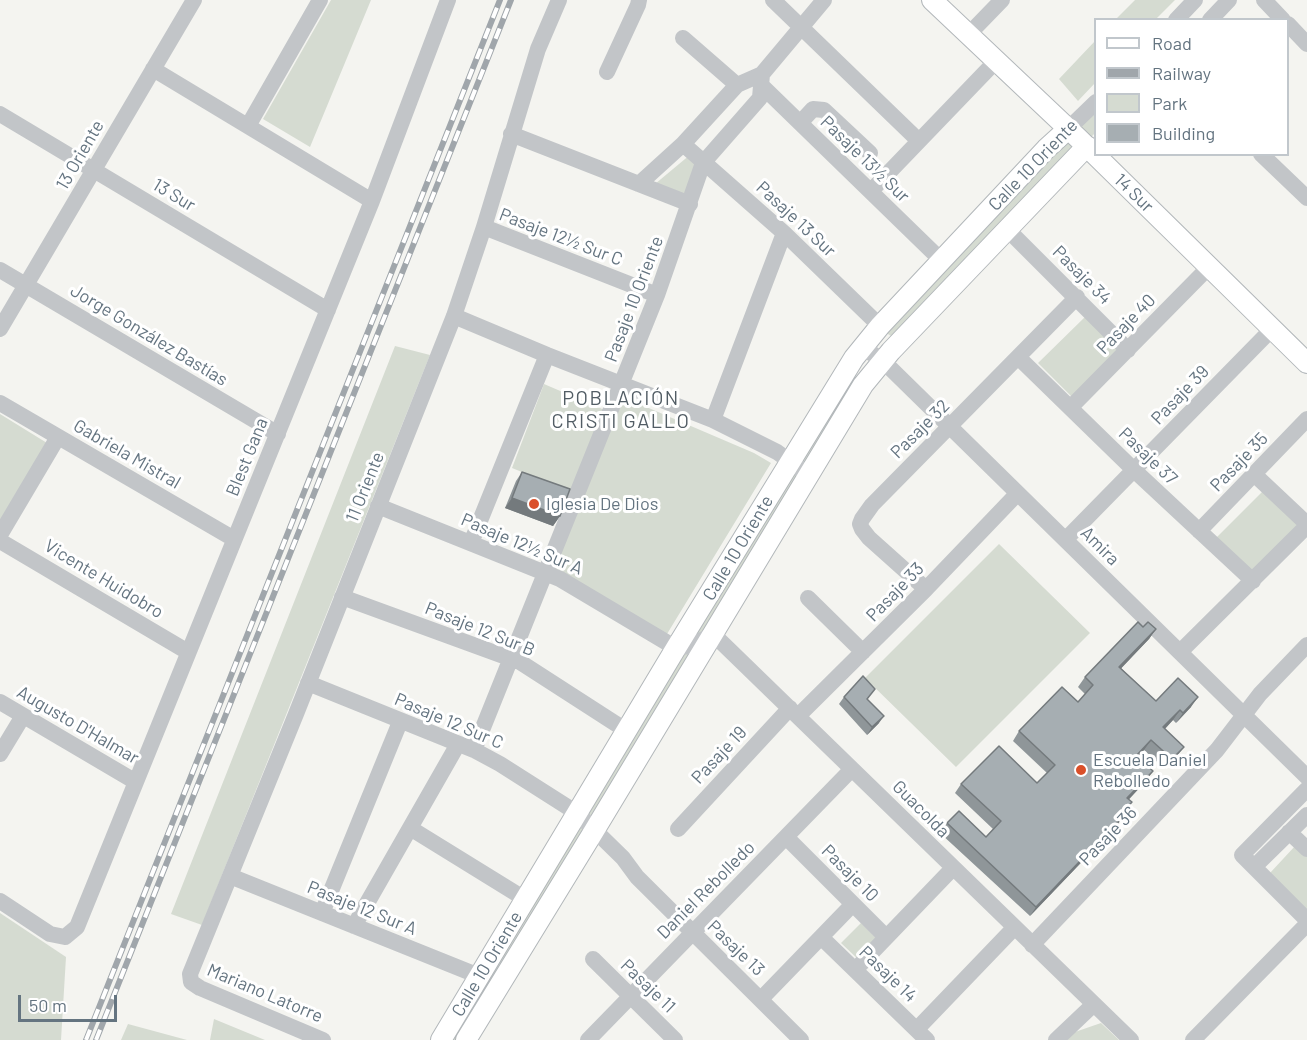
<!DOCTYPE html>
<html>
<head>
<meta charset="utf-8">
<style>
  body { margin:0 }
  #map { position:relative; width:1307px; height:1040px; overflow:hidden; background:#f4f4f0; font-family:Barlow,sans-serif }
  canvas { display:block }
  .legend { position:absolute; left:1094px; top:18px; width:195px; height:138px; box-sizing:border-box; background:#fff; border:2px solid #c1c7cc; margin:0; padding:8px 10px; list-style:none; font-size:18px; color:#647480 }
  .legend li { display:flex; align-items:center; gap:12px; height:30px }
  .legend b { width:30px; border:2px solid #c1c7cc }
  .scale { position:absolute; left:18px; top:995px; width:99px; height:27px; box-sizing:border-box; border:3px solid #647480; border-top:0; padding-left:8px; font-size:18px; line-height:21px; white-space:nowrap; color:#647480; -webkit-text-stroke:4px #fff; paint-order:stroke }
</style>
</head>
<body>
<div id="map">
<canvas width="1307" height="1040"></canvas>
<ul class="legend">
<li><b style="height:8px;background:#fff"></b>Road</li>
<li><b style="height:8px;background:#a0a6ab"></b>Railway</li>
<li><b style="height:16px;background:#d5dbd1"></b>Park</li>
<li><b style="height:16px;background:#a6aeb2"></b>Building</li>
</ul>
<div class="scale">50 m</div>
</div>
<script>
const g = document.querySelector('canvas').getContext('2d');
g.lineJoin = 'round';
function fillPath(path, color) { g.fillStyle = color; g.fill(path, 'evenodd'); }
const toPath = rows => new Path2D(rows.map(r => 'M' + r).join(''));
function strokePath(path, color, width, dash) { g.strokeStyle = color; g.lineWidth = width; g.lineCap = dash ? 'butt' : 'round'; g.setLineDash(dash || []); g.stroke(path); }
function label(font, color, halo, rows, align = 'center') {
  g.font = font + ' Barlow,sans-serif'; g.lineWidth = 6; g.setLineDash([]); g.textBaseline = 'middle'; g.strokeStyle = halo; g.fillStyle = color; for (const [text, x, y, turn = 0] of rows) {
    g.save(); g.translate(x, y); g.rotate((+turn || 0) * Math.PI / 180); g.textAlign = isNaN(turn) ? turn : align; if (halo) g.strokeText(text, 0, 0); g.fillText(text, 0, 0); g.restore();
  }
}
fillPath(toPath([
  [331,0,371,0,310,147,263,119],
  [1135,0,1175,0,1156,19,1116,19],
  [1095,41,1095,83,1078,101,1059,79],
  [1095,109,1095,133,897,340,882,330],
  [691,154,700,166,688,201,655,184],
  [1086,316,1125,354,1077,402,1038,363],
  [395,346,430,355,202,925,171,914],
  [848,375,861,385,460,1040,446,1040],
  [544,384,607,411,574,493,512,468],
  [623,397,754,453,771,463,667,634,551,568],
  [0,414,47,443,0,523],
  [1264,490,1303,529,1255,577,1216,538],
  [999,544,1090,633,956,767,865,678],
  [1296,845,1307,856,1307,911,1270,873],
  [0,913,66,957,61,1040,0,1040],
  [861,923,880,942,861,962,841,943],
  [214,1019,265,1040,210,1040],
  [1101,1023,1119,1040,1067,1040,1075,1032],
  [128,1024,187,1040,121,1040]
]), '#d5dbd1');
const major = toPath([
  [932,0,1078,138,1307,363],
  [441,1040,676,648,854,358,880,326,1046,149,1068,129],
  [466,1040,594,831,863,385,891,351,1087,146]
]);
strokePath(major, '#b2b7ba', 22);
strokePath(toPath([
  [773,0,919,141],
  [1264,0,1283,20],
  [1176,20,1195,0],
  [1210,20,1229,0],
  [1288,24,1307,44],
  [969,34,1002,0],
  [683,38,737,85],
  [153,69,372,201],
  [607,72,638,5,639,0],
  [761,85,942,261],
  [0,114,328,310],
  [800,123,813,109,824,110,870,153],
  [248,126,320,0],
  [1068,129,1096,102],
  [511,134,690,204],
  [683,144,784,233,880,326],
  [1261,154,1307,198],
  [639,184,683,144,737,85,762,74,824,0],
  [871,191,996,61],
  [484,227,657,295],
  [1007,229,1128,350],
  [0,270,278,434],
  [454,316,547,355,713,420,777,452,809,475],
  [0,329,194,0],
  [862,347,882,360,1307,777],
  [1018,357,1135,471,1253,581],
  [0,403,234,539],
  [1071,407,1209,267],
  [713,420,784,233],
  [1255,475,1307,524],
  [378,506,560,579,676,648,693,645,713,634,1131,1040],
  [1199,531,1307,419],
  [0,535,58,437],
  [1066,539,1272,329],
  [0,541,188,652],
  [471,543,547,355],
  [926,589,869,538,862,529,860,524,862,519,872,505,1077,297],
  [342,597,520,662,627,731],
  [808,598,863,652],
  [1180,652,1307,526],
  [308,683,474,750,500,764,577,813,623,858,637,877,801,1040],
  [0,702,136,782],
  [798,716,926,589,1017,494],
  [474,750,657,295,703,163,760,98,762,74],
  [0,754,23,716],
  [1307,789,1242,855,1307,920],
  [410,828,525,899],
  [678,829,790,708],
  [1289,832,1307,849],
  [786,837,886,937],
  [1254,867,1307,815],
  [230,876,479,976],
  [0,901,50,934,65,937,77,927,372,201,448,0],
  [322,913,400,722],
  [354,926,458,744],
  [822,938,927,1040],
  [1032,945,1217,750,1260,694,1307,645],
  [593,959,675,1040],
  [855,970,953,868],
  [761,999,853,904],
  [917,1029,1014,928],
  [323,1040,200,988,191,982,190,974,296,714,454,316,484,227,538,49,559,0],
  [588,1040,852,769],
  [1056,1040,1094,1004],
  [1193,1040,1307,924]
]), '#c2c5c8', 16);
strokePath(major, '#fff', 20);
const rail = toPath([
  [86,1040,500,0],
  [96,1040,511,0]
]);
strokePath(rail, '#a0a6ab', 6);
strokePath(rail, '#fff', 4, [11]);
fillPath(toPath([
  [522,472,560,516,553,526,505,508,516,481],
  [1143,627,1156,629,1149,639,1121,668,1156,701,1191,707,1176,723,1173,720,1165,729,1177,756,1165,769,1144,750,1138,757,1146,781,1128,799,1124,813,1118,824,1030,916,940,833,947,823,986,837,993,829,955,793,961,784,1037,783,1047,773,1013,741,1019,731,1078,702,1085,694,1078,687,1085,677],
  [844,697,867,699,879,723,867,735,839,704]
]), '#8f9699');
fillPath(toPath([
  [512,498,560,516,553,526,505,508],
  [1156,629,1149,639,1113,677,1119,667],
  [1198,697,1191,707,1176,723,1183,713],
  [1180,710,1173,720,1157,737,1163,727],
  [884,716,879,723,867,735,872,727],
  [1151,740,1144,750,1130,765,1136,756],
  [1184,747,1177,756,1165,769,1172,759],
  [1153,771,1146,781,1121,808,1127,798],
  [1125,814,1118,824,1030,916,1036,907]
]), '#747a7d');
const building = toPath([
  [522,472,570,489,560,516,512,498,522,472],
  [1138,622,1143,627,1148,622,1156,629,1119,667,1156,701,1178,678,1198,697,1183,713,1180,710,1163,727,1184,747,1172,759,1151,740,1136,756,1153,771,1127,798,1132,802,1123,812,1125,814,1036,907,947,823,959,811,986,837,1001,821,961,784,999,746,1037,783,1055,765,1019,731,1062,687,1078,702,1093,685,1085,677,1138,622],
  [863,676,875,689,867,699,884,716,872,727,844,697,863,676]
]);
fillPath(building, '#a6aeb2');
strokePath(building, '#747a7d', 1.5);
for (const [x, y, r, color] of [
  [534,504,6,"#da502a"],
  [1081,770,6,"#da502a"]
]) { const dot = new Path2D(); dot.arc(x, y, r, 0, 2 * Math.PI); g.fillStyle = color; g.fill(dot); strokePath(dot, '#fff', 2); }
label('18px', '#647480', '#fff', [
  ["13 Oriente",80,155,-60],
  ["Pasaje 13½ Sur",865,159,44],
  ["Calle 10 Oriente",1033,165,-46],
  ["14 Sur",1134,193,44],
  ["13 Sur",174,195,31],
  ["Pasaje 13 Sur",796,219,43],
  ["Pasaje 12½ Sur C",561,237,21],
  ["Pasaje 34",1082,275,45],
  ["Pasaje 10 Oriente",634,299,-69],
  ["Pasaje 40",1126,324,-46],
  ["Jorge González Bastías",149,335,31],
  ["Pasaje 39",1180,395,-46],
  ["Pasaje 32",920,429,-45],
  ["Gabriela Mistral",127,454,30],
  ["Pasaje 37",1148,456,44],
  ["Blest Gana",247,457,-68],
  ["Pasaje 35",1239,462,-46],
  ["11 Oriente",365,487,-68],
  ["Pasaje 12½ Sur A",522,544,23],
  ["Amira",1100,546,45],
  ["Calle 10 Oriente",738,548,-59],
  ["Vicente Huidobro",104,579,31],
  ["Pasaje 33",895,592,-46],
  ["Pasaje 12 Sur B",480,629,22],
  ["Pasaje 12 Sur C",449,721,23],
  ["Augusto D'Halmar",78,725,30],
  ["Pasaje 19",719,755,-47],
  ["Guacolda",921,809,45],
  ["Pasaje 36",1108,836,-46],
  ["Pasaje 10",850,873,45],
  ["Daniel Rebolledo",706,890,-45],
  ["Pasaje 12 Sur A",362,908,22],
  ["Pasaje 13",736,948,44],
  ["Calle 10 Oriente",487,964,-59],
  ["Pasaje 14",888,974,44],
  ["Pasaje 11",648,986,44],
  ["Mariano Latorre",265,993,23]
]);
label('18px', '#647480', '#fff', [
  ["Iglesia De Dios",546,504],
  ["Escuela Daniel",1093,760],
  ["Rebolledo",1093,781]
], 'left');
g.letterSpacing = '1.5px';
label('20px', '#525d65', '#fff', [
  ["POBLACIÓN",621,398],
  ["CRISTI GALLO",621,421]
]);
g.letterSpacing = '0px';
</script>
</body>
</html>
